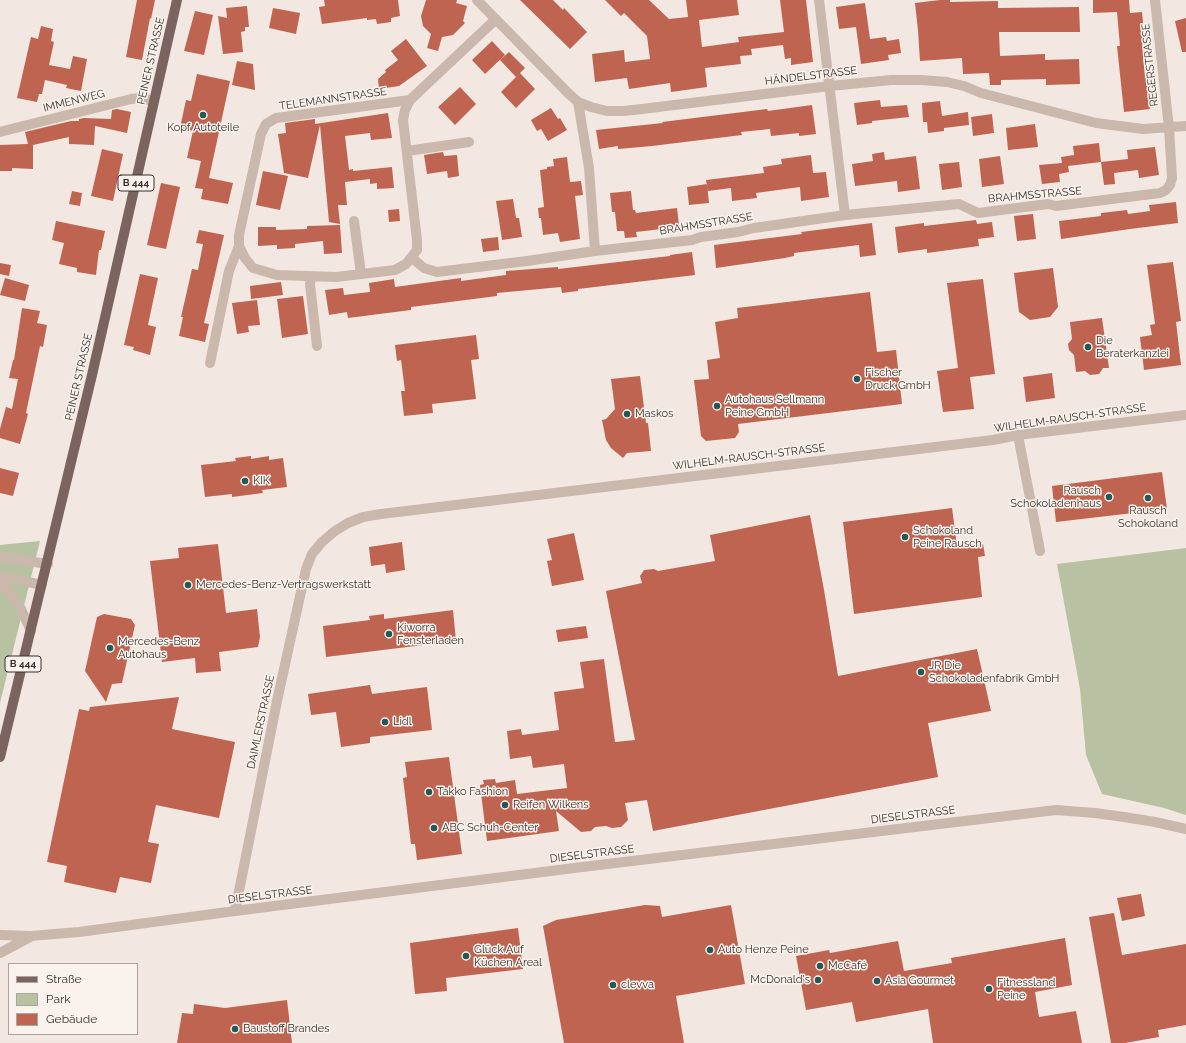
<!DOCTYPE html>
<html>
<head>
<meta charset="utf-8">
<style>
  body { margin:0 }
  #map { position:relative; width:1186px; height:1043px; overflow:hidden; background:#f2e8e1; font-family:Raleway,sans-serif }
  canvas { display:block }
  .legend { position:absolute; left:8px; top:963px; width:130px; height:72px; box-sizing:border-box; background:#faf3ed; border:1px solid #ada49f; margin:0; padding:5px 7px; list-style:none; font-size:12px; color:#392e2b }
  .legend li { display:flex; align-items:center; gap:8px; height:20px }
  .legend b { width:20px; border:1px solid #ada49f }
</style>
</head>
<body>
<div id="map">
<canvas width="1186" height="1043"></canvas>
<ul class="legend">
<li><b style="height:5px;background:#7a645d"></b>Straße</li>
<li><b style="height:11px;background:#b8c1a1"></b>Park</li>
<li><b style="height:11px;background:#bf6451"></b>Gebäude</li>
</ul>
</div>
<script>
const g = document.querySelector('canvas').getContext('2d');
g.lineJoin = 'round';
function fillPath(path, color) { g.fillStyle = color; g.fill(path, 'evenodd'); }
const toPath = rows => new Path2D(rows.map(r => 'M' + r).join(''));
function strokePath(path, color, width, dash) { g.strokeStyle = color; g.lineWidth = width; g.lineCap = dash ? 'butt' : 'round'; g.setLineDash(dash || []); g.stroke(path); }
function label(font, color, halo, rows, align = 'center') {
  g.font = font + ' Raleway,sans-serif'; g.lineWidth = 3; g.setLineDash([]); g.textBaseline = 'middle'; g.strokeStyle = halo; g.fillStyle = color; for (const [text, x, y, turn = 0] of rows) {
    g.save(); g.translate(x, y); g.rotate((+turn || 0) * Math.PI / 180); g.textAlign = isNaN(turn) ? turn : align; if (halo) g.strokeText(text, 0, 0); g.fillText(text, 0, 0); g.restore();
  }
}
fillPath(toPath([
  [40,541,0,703,0,545],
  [1186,548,1186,815,1164,808,1102,794,1086,755,1080,689,1057,564]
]), '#b8c1a1');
fillPath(toPath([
  [137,0,155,0,151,19,150,18,142,60,126,57],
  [324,0,398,0,400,16,391,18,391,22,377,24,376,19,367,20,367,18,322,24,319,7,325,6],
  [426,0,457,0,456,3,467,6,463,21,465,23,453,35,442,37,438,51,427,48,431,34,423,26,421,16],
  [520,0,553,0,563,10,564,8,587,32,570,49],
  [605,0,649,0,669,19,688,17,686,0,737,0,739,15,699,20,702,47,739,42,738,37,784,32,780,0,806,0,813,62,791,65,791,58,785,59,783,45,751,49,752,55,740,56,741,64,705,68,707,87,671,92,670,83,629,89,627,78,595,82,592,54,624,50,625,62,650,59,647,36,624,13,621,16],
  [940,0,950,0,950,2,998,1,998,8,1079,7,1080,32,999,32,1000,56,1045,54,1045,60,1079,59,1080,84,1046,85,1046,79,1001,80,1001,85,990,85,989,73,963,74,962,58,920,61,918,30,915,3],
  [1093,0,1129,0,1130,13,1142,12,1145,43,1142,44,1145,78,1147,78,1150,109,1124,112,1117,46,1120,46,1117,12,1093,13],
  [865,3,870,39,886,37,887,41,899,39,901,53,888,55,889,60,861,64,856,27,839,29,836,7],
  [247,6,249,27,245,27,245,31,241,32,243,52,223,54,218,16,227,18,226,8],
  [273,8,300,13,296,34,269,28],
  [195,11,213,15,204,55,184,51],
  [1186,18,1186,52,1182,52,1175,21],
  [41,26,53,29,51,41,54,42,49,65,70,69,73,56,87,59,81,91,66,88,67,85,45,80,42,94,39,94,37,102,17,98,31,37,38,39],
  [406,39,427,66,399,86,379,89,378,79,386,72,385,70,398,60,391,51],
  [492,41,505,55,485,74,472,60],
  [509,52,525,68,516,77,500,60],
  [237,61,253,64,255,90,232,85],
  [520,73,535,89,516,108,501,92],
  [197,74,230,81,209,178,233,183,228,204,201,199,203,189,195,188,201,161,187,158,193,131,180,128,186,100,191,101],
  [460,87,476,104,455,125,438,107],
  [880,100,881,107,907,105,909,117,872,121,872,123,857,125,854,103],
  [940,101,942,116,968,112,969,125,944,128,944,131,928,133,927,122,923,122,922,103],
  [812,105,816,134,799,136,799,133,771,136,770,129,741,132,742,135,652,146,618,149,618,146,599,149,596,130,663,123,662,122,767,109,768,111],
  [551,108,558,119,560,118,567,130,548,141,541,129,537,131,531,120],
  [117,109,131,112,127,133,95,126,94,145,69,144,69,137,33,145,33,169,12,168,12,171,0,171,0,145,28,144,25,132,71,121,79,121,79,119,84,118,111,119,112,110],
  [388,113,392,138,371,140,370,133,345,136,349,170,353,169,353,171,392,167,394,188,377,189,377,183,370,184,370,179,345,182,347,205,338,205,340,224,329,222,320,125,308,178,284,173,278,134,286,133,285,123,315,119,315,124],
  [992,114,994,133,973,136,971,117],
  [1035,124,1038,147,1008,150,1006,128],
  [1099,143,1101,162,1068,166,1069,172,1059,174,1060,182,1042,184,1039,165,1062,163,1061,157,1074,155,1073,146],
  [1155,147,1159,175,1139,178,1138,170,1114,173,1115,184,1104,185,1101,162,1128,159,1127,150],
  [102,149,123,154,113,201,91,196],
  [443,152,444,156,457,155,459,176,448,178,447,171,427,174,424,155],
  [884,152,885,160,916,156,920,189,898,192,897,181,855,186,852,164,873,161,872,154],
  [811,155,813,173,826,172,829,197,801,201,800,187,756,193,757,198,732,201,731,188,708,191,706,180,764,173,763,167,782,164,781,159],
  [1000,156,1004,184,982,187,979,159],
  [567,157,570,182,581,181,583,195,575,196,580,239,560,242,558,233,543,235,541,218,539,218,538,208,544,207,540,170,547,169,547,167,554,166,553,159],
  [959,162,962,187,942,190,939,164],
  [263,171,288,176,280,210,256,205],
  [161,183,180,187,166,249,147,245],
  [707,184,709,203,689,205,687,187],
  [72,191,82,193,80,206,69,204],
  [631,191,633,210,635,210,636,213,677,208,679,225,669,226,670,228,636,232,637,237,625,238,624,231,617,231,615,212,612,212,610,193],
  [513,199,516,218,519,218,522,237,502,240,496,201],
  [1176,202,1178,223,1130,229,1061,239,1059,221,1101,216,1101,213,1127,210,1128,214,1150,211,1149,205],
  [399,209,400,221,389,222,388,210],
  [1033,214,1036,239,1017,241,1014,216],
  [976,220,977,224,992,222,994,237,978,239,979,246,927,253,927,249,898,253,895,227,924,223,924,226],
  [56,221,105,231,101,250,99,250,96,275,77,272,77,268,59,264,64,243,52,240],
  [872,223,876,255,860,257,859,245,794,253,794,256,785,258,716,268,714,245,802,234,801,232],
  [340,225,342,253,324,254,323,241,295,244,295,248,277,249,277,245,258,246,258,227,276,227,276,230,307,229,307,226],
  [199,230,224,235,204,323,209,324,205,342,179,336,183,317,181,317,192,269,198,270,203,244,196,243],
  [498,237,499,250,483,252,481,239],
  [692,252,695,275,578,289,578,291,562,293,561,287,497,293,497,296,411,307,411,310,348,318,347,312,329,315,325,290,343,288,344,295,370,292,369,283,394,279,395,287,461,278,461,281,506,275,506,271,558,267,558,269,670,256,670,255],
  [1173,262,1181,321,1176,322,1181,365,1144,370,1140,337,1152,335,1150,325,1155,324,1147,265],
  [0,263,11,265,9,276,0,274],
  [1053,268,1058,307,1050,317,1030,320,1019,312,1014,273],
  [140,274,158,278,148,325,156,327,150,355,133,350,134,347,124,345],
  [5,278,29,285,25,301,0,295],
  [983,279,995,374,970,377,974,409,943,412,937,371,958,368,947,283],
  [281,282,283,295,251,299,250,286],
  [870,292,877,352,896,350,902,404,738,424,739,432,735,438,706,441,701,436,694,380,709,379,707,360,720,358,715,322,738,318,737,308],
  [303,296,308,334,282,338,277,299],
  [257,300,260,325,248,326,249,332,237,334,232,303],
  [22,308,40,311,37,323,47,325,43,347,40,346,26,413,28,414,20,444,0,438,0,429,6,407,12,409,18,379,9,378,13,360,14,360],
  [1102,318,1109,368,1103,368,1099,374,1090,375,1085,371,1076,372,1074,355,1069,350,1068,344,1072,339,1070,322],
  [476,335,479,359,471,360,476,399,432,404,433,413,404,416,401,391,405,391,401,360,397,361,395,345],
  [1052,373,1055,398,1026,402,1023,377],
  [640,376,646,423,648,423,651,451,627,453,623,458,611,448,606,440,602,420,606,419,615,409,611,379],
  [251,456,251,459,269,456,269,460,283,458,287,487,262,490,263,493,232,497,232,494,205,497,201,465,236,461,235,458],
  [0,468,19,473,13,496,0,493],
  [1162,472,1167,509,1056,522,1052,486],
  [952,508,957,546,983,544,985,556,978,557,982,597,854,614,843,522],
  [810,515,824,590,838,676,977,649,991,711,928,723,938,777,653,831,647,800,625,803,628,820,621,827,612,828,606,826,595,827,591,831,581,832,556,811,559,831,487,841,480,785,484,784,483,780,495,779,496,783,515,780,517,794,567,788,564,764,533,768,531,756,510,759,507,731,521,729,522,735,559,730,554,692,584,688,580,662,604,659,615,742,635,740,606,591,642,583,640,576,644,570,654,569,658,571,715,561,710,535],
  [574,533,584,580,552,586,547,561,552,560,547,539],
  [402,542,405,570,386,573,385,564,371,566,369,547],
  [218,544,226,613,257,609,260,637,258,647,219,652,221,671,196,673,195,658,162,662,150,561,179,558,178,548],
  [453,610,456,641,326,657,323,626,370,620,369,616,384,614,384,619],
  [104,614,131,619,135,625,122,683,112,684,106,702,85,671,97,617],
  [586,626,588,638,558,642,556,630],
  [370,685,372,694,427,687,432,730,370,737,370,743,341,747,336,712,311,715,308,694],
  [179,697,172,729,235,742,219,818,156,805,148,842,159,844,151,883,120,877,116,893,64,882,67,866,47,862,79,709,89,711,90,707],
  [449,757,462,854,417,860,415,844,411,844,403,778,407,777,405,762],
  [1141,894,1145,916,1122,921,1117,898],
  [645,905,660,906,662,917,731,905,745,984,676,996,684,1043,564,1043,543,926,556,920],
  [1114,913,1122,955,1186,944,1186,1025,1158,1030,1159,1037,1125,1043,1111,1043,1089,917],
  [518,928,523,969,446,978,447,991,415,994,410,943],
  [1065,938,1072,985,1035,992,1039,1017,1076,1011,1082,1043,933,1043,928,1009,856,1022,852,1002,806,1010,796,956,829,950,830,953,898,941,904,971,952,963,951,958],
  [287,1000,292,1043,177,1043,182,1013,193,1014,194,1004,225,1008]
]), '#bf6451');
strokePath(toPath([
  [477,0,568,93,578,102,591,107,607,111,624,111,642,109,830,86,891,80,921,80,947,82,964,86,981,93,1096,123,1143,129,1186,126],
  [819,0,845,215],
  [410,100,405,110,403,120,417,240,417,250,406,264,395,270,336,277,277,275,253,268,245,258,239,246,239,235,261,134,266,124,276,118,410,100,496,19],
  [578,102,589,168,595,251,692,240,701,237,738,232,754,228,845,215,959,204,978,213,1048,204,1056,206,1160,193,1166,190,1170,185,1172,178,1169,128,1155,0],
  [0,132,131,99,140,98,154,101],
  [407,151,469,142],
  [354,221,361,274],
  [412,258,424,268,437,272,527,261,595,251],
  [311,277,310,284,317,346],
  [210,363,229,271,239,246],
  [1018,435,1040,551],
  [0,557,48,564],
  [0,576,42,585],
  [0,582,9,592,21,609,31,631]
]), '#cab8ad', 10);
strokePath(toPath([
  [235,911,277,701,306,569,312,554,322,542,335,531,348,523,363,517,381,514,993,440,1018,435,1186,415],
  [0,935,31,936,79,932,235,911,574,868,1056,810,1095,813,1124,817,1155,822,1186,829],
  [0,953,30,937]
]), '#cab8ad', 10);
strokePath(toPath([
  [0,757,92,375,177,0]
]), '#7a645d', 10);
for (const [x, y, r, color] of [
  [203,115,4,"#225858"],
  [1088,347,4,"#225858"],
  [857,379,4,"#225858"],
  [717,406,4,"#225858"],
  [627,414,4,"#225858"],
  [245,481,4,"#225858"],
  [1109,497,4,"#225858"],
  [1148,498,4,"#225858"],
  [905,537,4,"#225858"],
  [188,585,4,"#225858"],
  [389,634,4,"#225858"],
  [110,648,4,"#225858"],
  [921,672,4,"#225858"],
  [385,722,4,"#225858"],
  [429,792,4,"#225858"],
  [505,805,4,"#225858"],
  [434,828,4,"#225858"],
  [710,950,4,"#225858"],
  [466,956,4,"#225858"],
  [820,966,4,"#225858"],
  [818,980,4,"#225858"],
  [877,981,4,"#225858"],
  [613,985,4,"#225858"],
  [989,989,4,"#225858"],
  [235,1029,4,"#225858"]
]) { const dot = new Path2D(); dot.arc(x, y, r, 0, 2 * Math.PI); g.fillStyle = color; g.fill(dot); strokePath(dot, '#faf3ed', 1.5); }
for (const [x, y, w] of [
  [136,183,36],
  [23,664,36]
]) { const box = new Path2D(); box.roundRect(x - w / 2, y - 8, w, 16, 3); g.fillStyle = '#faf3ed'; g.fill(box); strokePath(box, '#392e2b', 1); }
label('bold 10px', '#392e2b', null, [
  ["B 444",136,183],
  ["B 444",23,664]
]);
label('11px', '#392e2b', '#faf3ed', [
  ["PEINER STRASSE",151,61,-77],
  ["REGERSTRASSE",1150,65,-96],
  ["HÄNDELSTRASSE",811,76,-7],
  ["TELEMANNSTRASSE",333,99,-8],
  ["IMMENWEG",74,101,-14],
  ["BRAHMSSTRASSE",1035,195,-5],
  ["BRAHMSSTRASSE",706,224,-9],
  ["PEINER STRASSE",79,377,-77],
  ["WILHELM-RAUSCH-STRASSE",1070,418,-8],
  ["WILHELM-RAUSCH-STRASSE",749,457,-7],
  ["DAIMLERSTRASSE",261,722,-78],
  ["DIESELSTRASSE",913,815,-7],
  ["DIESELSTRASSE",592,854,-7],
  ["DIESELSTRASSE",270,895,-7]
]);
label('11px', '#392e2b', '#faf3ed', [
  ["Kopf Autoteile",203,128,"center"],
  ["Die",1096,341],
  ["Beraterkanzlei",1096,354],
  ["Fischer",865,373],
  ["Druck GmbH",865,386],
  ["Autohaus Sellmann",725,400],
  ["Peine GmbH",725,413],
  ["Maskos",635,414],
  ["KIK",253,481],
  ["Rausch",1101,491,"right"],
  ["Schokoladenhaus",1101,504,"right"],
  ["Rausch",1148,511,"center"],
  ["Schokoland",1148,524,"center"],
  ["Schokoland",913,531],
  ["Peine Rausch",913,544],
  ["Mercedes-Benz-Vertragswerkstatt",196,585],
  ["Kiworra",397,628],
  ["Fensterladen",397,641],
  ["Mercedes-Benz",118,642],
  ["Autohaus",118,655],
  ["JR Die",929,666],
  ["Schokoladenfabrik GmbH",929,679],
  ["Lidl",393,722],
  ["Takko Fashion",437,792],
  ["Reifen Wilkens",513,805],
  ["ABC Schuh-Center",442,828],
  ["Glück Auf",474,950],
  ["Küchen Areal",474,963],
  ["Auto Henze Peine",718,950],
  ["McCafé",828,966],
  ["McDonald's",810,980,"right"],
  ["Asia Gourmet",885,981],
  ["Fitnessland",997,983],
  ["Peine",997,996],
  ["clevva",621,985],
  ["Baustoff Brandes",243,1029]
], 'left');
</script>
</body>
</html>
